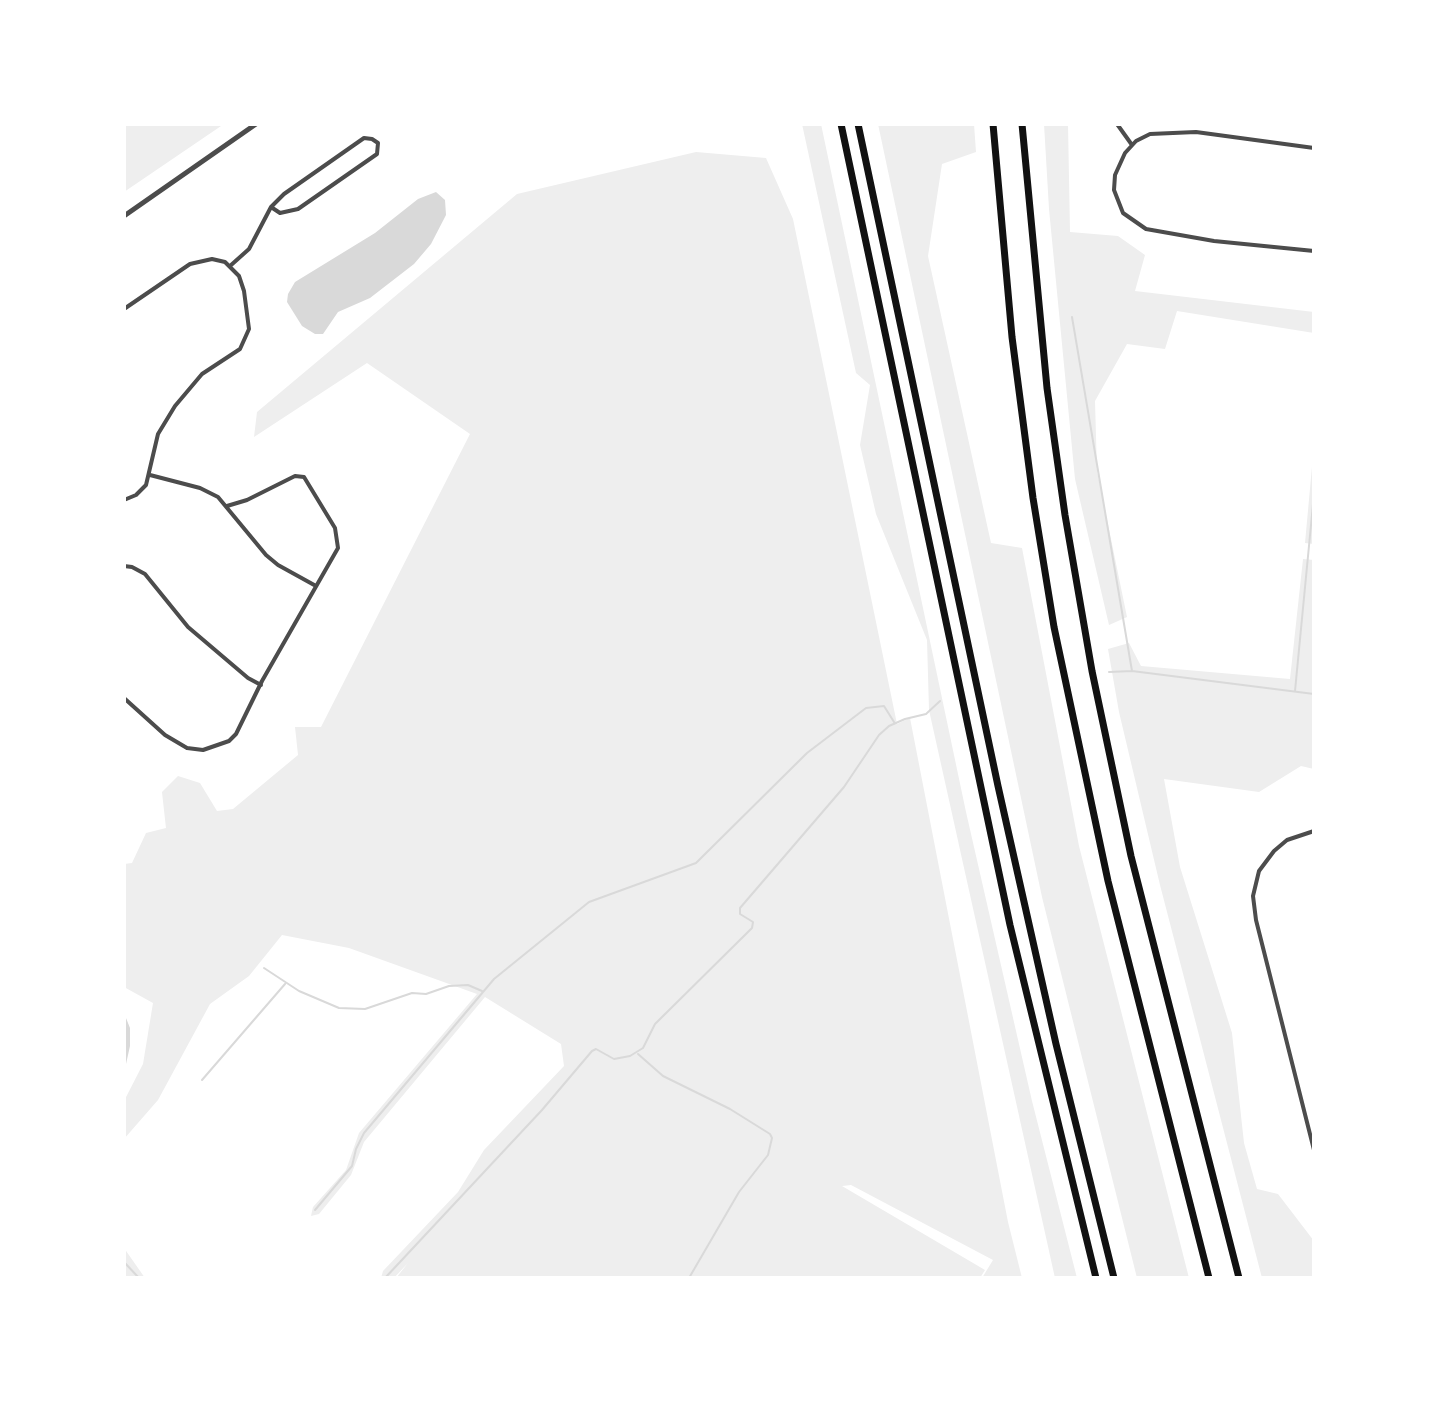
<!DOCTYPE html>
<html>
<head>
<meta charset="utf-8">
<style>
  body { margin:0 }
  #map { position:relative; width:1438px; height:1402px; overflow:hidden; background:#fff; font-family:Arial,sans-serif }
  canvas { display:block }
  .frame { position:absolute; inset:0; border:126px solid #fff; pointer-events:none }
</style>
</head>
<body>
<div id="map">
<canvas width="1438" height="1402"></canvas>
<div class="frame"></div>
</div>
<script>
const g = document.querySelector('canvas').getContext('2d');
g.lineJoin = 'round';
function fillPath(path, color) { g.fillStyle = color; g.fill(path, 'evenodd'); }
const toPath = rows => new Path2D(rows.map(r => 'M' + r).join(''));
function strokePath(path, color, width, dash) { g.strokeStyle = color; g.lineWidth = width; g.lineCap = dash ? 'butt' : 'round'; g.setLineDash(dash || []); g.stroke(path); }
fillPath(toPath([
  [124,124,224,124,124,192],
  [802,124,821,124,966,812,1032,1101,1077,1278,1055,1278,929,710,927,640,876,514,860,445,870,385,856,373],
  [878,124,974,124,976,152,942,164,928,256,991,543,1022,548,1079,846,1189,1278,1137,1278,1042,897],
  [1044,124,1068,124,1070,232,1118,236,1145,255,1135,291,1314,312,1314,333,1177,311,1165,349,1127,344,1095,401,1097,471,1127,617,1109,625,1075,479,1049,209],
  [696,152,766,158,793,219,897,724,910,718,1008,1222,1022,1278,982,1278,993,1260,851,1185,842,1186,985,1270,980,1278,396,1278,408,1263,394,1278,381,1278,383,1271,458,1192,484,1150,564,1066,561,1044,485,997,364,1142,351,1175,319,1214,311,1216,313,1207,346,1170,359,1133,477,994,349,948,282,935,249,976,210,1004,158,1100,124,1139,124,1101,143,1064,153,1003,124,987,124,864,132,863,146,833,166,828,162,792,178,776,200,783,217,811,233,809,298,755,295,727,321,727,470,434,367,363,254,437,257,412,517,194],
  [1314,445,1314,544,1305,543],
  [1303,559,1314,560,1314,769,1301,766,1259,792,1164,779,1180,867,1232,1033,1244,1143,1257,1189,1278,1194,1314,1241,1314,1278,1262,1278,1160,885,1119,712,1108,649,1129,643,1141,666,1290,679],
  [124,1248,145,1278,124,1278]
]), '#eee');
fillPath(toPath([
  [436,192,445,200,446,215,431,244,414,264,370,298,338,312,323,334,315,334,302,326,287,302,288,294,295,282,375,233,418,199],
  [124,1013,130,1028,130,1046,124,1073]
]), '#d9d9d9');
strokePath(toPath([
  [1072,317,1132,671],
  [1109,672,1132,671,1314,694],
  [1295,691,1314,494],
  [264,968,299,991,339,1008,365,1009,412,993,426,994,449,986,468,985,482,991],
  [638,1054,663,1076,730,1109,770,1134,772,1138,768,1155,739,1192,689,1278],
  [202,1080,285,984],
  [315,1210,352,1166,356,1149,364,1133,494,979,589,902,696,863,807,753,866,708,884,706,894,722],
  [124,1262,139,1278],
  [385,1278,542,1110,592,1051,596,1049,614,1059,630,1056,643,1048,655,1024,752,928,753,922,740,914,740,908,844,787,879,735,889,726,905,719,926,714,940,701]
]), '#d9d9d9', 2);
strokePath(toPath([
  [1117,124,1132,145],
  [1314,148,1196,132,1150,134,1136,141,1125,153,1115,175,1114,190,1123,213,1146,229,1214,241,1314,251],
  [230,266,249,249,271,207,284,194,364,138,372,139,378,143,377,154,298,209,280,213,271,207],
  [124,309,190,264,212,259,225,262,239,276,244,291,249,329,240,349,202,374,175,406,158,434,146,485,136,495,124,500],
  [150,475,200,488,218,497,266,555,278,565,316,586],
  [124,566,132,567,145,574,188,627,248,678,261,685],
  [124,698,165,735,187,748,203,750,229,741,236,734,262,681,338,548,335,528,304,477,295,476,247,500,227,506],
  [1314,831,1287,840,1274,851,1259,871,1253,896,1256,920,1314,1150]
]), '#4c4c4c', 4);
strokePath(toPath([
  [124,216,256,124]
]), '#4c4c4c', 5);
strokePath(toPath([
  [841,124,1010,925,1096,1278],
  [858,124,998,786,1056,1044,1114,1278],
  [993,124,1012,337,1033,498,1054,627,1108,881,1209,1278],
  [1022,124,1047,388,1065,515,1092,671,1131,856,1239,1278]
]), '#111', 7);
</script>
</body>
</html>
